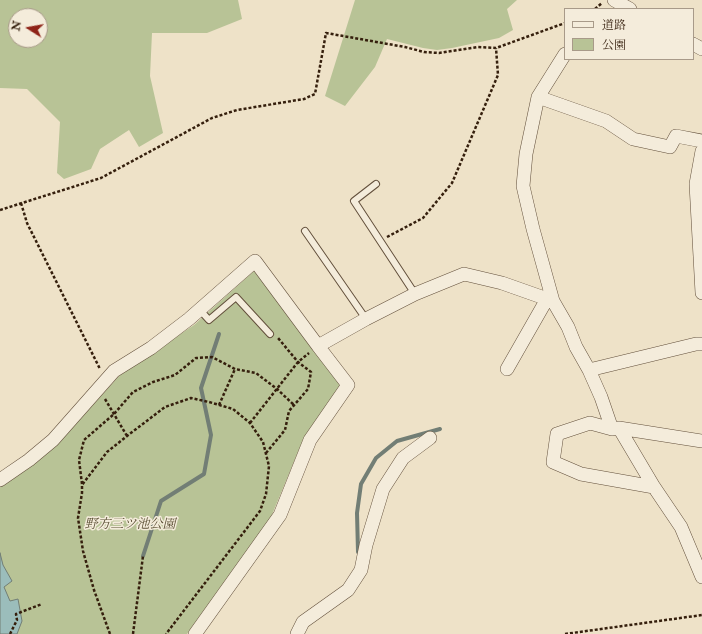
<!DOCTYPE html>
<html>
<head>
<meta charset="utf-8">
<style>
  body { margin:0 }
  #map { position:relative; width:702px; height:634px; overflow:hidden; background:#eee2c8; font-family:"IM FELL Double Pica","Noto Serif JP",serif }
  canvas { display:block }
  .legend { position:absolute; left:564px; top:8px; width:130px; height:52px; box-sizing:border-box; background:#f4ecdb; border:1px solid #a89a89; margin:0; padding:5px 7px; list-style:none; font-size:12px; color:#351f0d }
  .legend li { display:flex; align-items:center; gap:8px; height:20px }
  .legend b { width:20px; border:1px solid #a89a89 }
  .north { position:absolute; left:8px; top:8px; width:40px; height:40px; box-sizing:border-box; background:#f4ecdb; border:1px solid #a89a89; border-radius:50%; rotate:281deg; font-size:11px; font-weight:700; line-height:16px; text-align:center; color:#351f0d }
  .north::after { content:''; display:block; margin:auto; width:14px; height:18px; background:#8f2418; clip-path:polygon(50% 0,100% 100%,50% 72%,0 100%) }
</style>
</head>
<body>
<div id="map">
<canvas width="702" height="634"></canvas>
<ul class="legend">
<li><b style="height:5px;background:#f4ecdb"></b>道路</li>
<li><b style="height:11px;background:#b8c396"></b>公園</li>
</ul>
<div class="north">N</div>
</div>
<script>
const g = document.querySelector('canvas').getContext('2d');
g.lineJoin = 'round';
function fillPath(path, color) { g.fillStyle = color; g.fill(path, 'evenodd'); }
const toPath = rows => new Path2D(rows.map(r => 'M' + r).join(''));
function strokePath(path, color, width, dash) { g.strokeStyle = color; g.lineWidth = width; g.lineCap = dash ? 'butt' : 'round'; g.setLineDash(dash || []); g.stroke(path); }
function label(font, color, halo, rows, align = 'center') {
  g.font = font + ' "IM FELL Double Pica","Noto Serif JP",serif'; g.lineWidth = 3; g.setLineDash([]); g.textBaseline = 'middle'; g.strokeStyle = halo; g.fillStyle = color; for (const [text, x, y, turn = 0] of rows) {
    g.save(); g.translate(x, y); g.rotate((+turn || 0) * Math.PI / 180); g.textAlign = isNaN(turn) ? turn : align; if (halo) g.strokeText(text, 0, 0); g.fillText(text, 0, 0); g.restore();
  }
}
fillPath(toPath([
  [0,0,238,0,242,19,207,33,152,33,150,76,163,133,139,147,129,130,100,149,91,169,64,179,57,173,60,122,27,89,0,88],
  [16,16,40,16,40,40,16,40],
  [355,0,517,0,507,9,513,30,499,38,452,48,437,50,423,48,387,39,375,67,345,106,325,96],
  [254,271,342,386,303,440,271,517,187,634,0,634,0,486,59,442,121,374,194,325]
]), '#b8c396');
const water = toPath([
  [0,553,3,565,12,581,4,587,10,601,18,599,22,621,17,634,0,634,0,553]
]);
fillPath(water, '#9bbdbb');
strokePath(water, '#727e75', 1);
strokePath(toPath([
  [358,552,357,513,361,484,376,458,397,441,440,429],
  [143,556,161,501,204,474,211,435,201,388,219,334]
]), '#727e75', 4);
const lane = toPath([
  [376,184,354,201,415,294],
  [305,231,366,319],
  [200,310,209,320,236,297,270,334]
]);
const street = toPath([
  [614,0,630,9],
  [693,44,702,49],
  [565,54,538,97,526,154,523,186,533,229,553,301,568,327,576,347,589,370,601,397,612,429,619,428,654,487,681,527,702,577],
  [538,97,606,121,633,139,670,147,676,136,702,141],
  [702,151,696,184,702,293],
  [507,369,547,299],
  [589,370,696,344,702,344],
  [619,428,702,441],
  [612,429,590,423,557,434,553,462,581,474,654,487],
  [0,480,29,460,53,440,114,371,151,348,189,319,255,261,318,346,366,319,415,294,464,274,502,283,553,301],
  [195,634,280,515,310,440,348,385,318,346],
  [297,634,303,622,348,590,361,570,366,545,383,489,403,458,430,438]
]);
strokePath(lane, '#63503c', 8);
strokePath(street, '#63503c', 14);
strokePath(toPath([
  [595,9,602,3],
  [21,203,27,223,100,369],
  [0,210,101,178,212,118,237,110,304,99,315,94,326,33,405,47,424,52,439,53,478,47,496,48,565,23],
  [387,237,423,218,452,183,498,75,496,48],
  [105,399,127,436],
  [219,405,235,369],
  [250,423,298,362,309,353],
  [266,453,285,430,289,411,308,389,311,372,298,362,278,338],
  [82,484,79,460,84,440,114,414,133,392,153,382,175,375,196,358,212,357,235,369,256,373,277,389,294,405],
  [10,634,17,620,16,614,42,604],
  [110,634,94,590,83,551,78,518,82,493,82,485,107,452,127,436,165,407,191,398,209,402,233,409,250,423,263,442,269,466,266,494,260,511,166,634],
  [133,634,143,556],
  [565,634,702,615]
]), '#351f0d', 2.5, [3, 2]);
strokePath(lane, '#f4ecdb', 6);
strokePath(street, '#f4ecdb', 13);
label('italic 13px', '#5c5036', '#f4ecdb', [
  ["野方三ツ池公園",130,525]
]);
</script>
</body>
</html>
